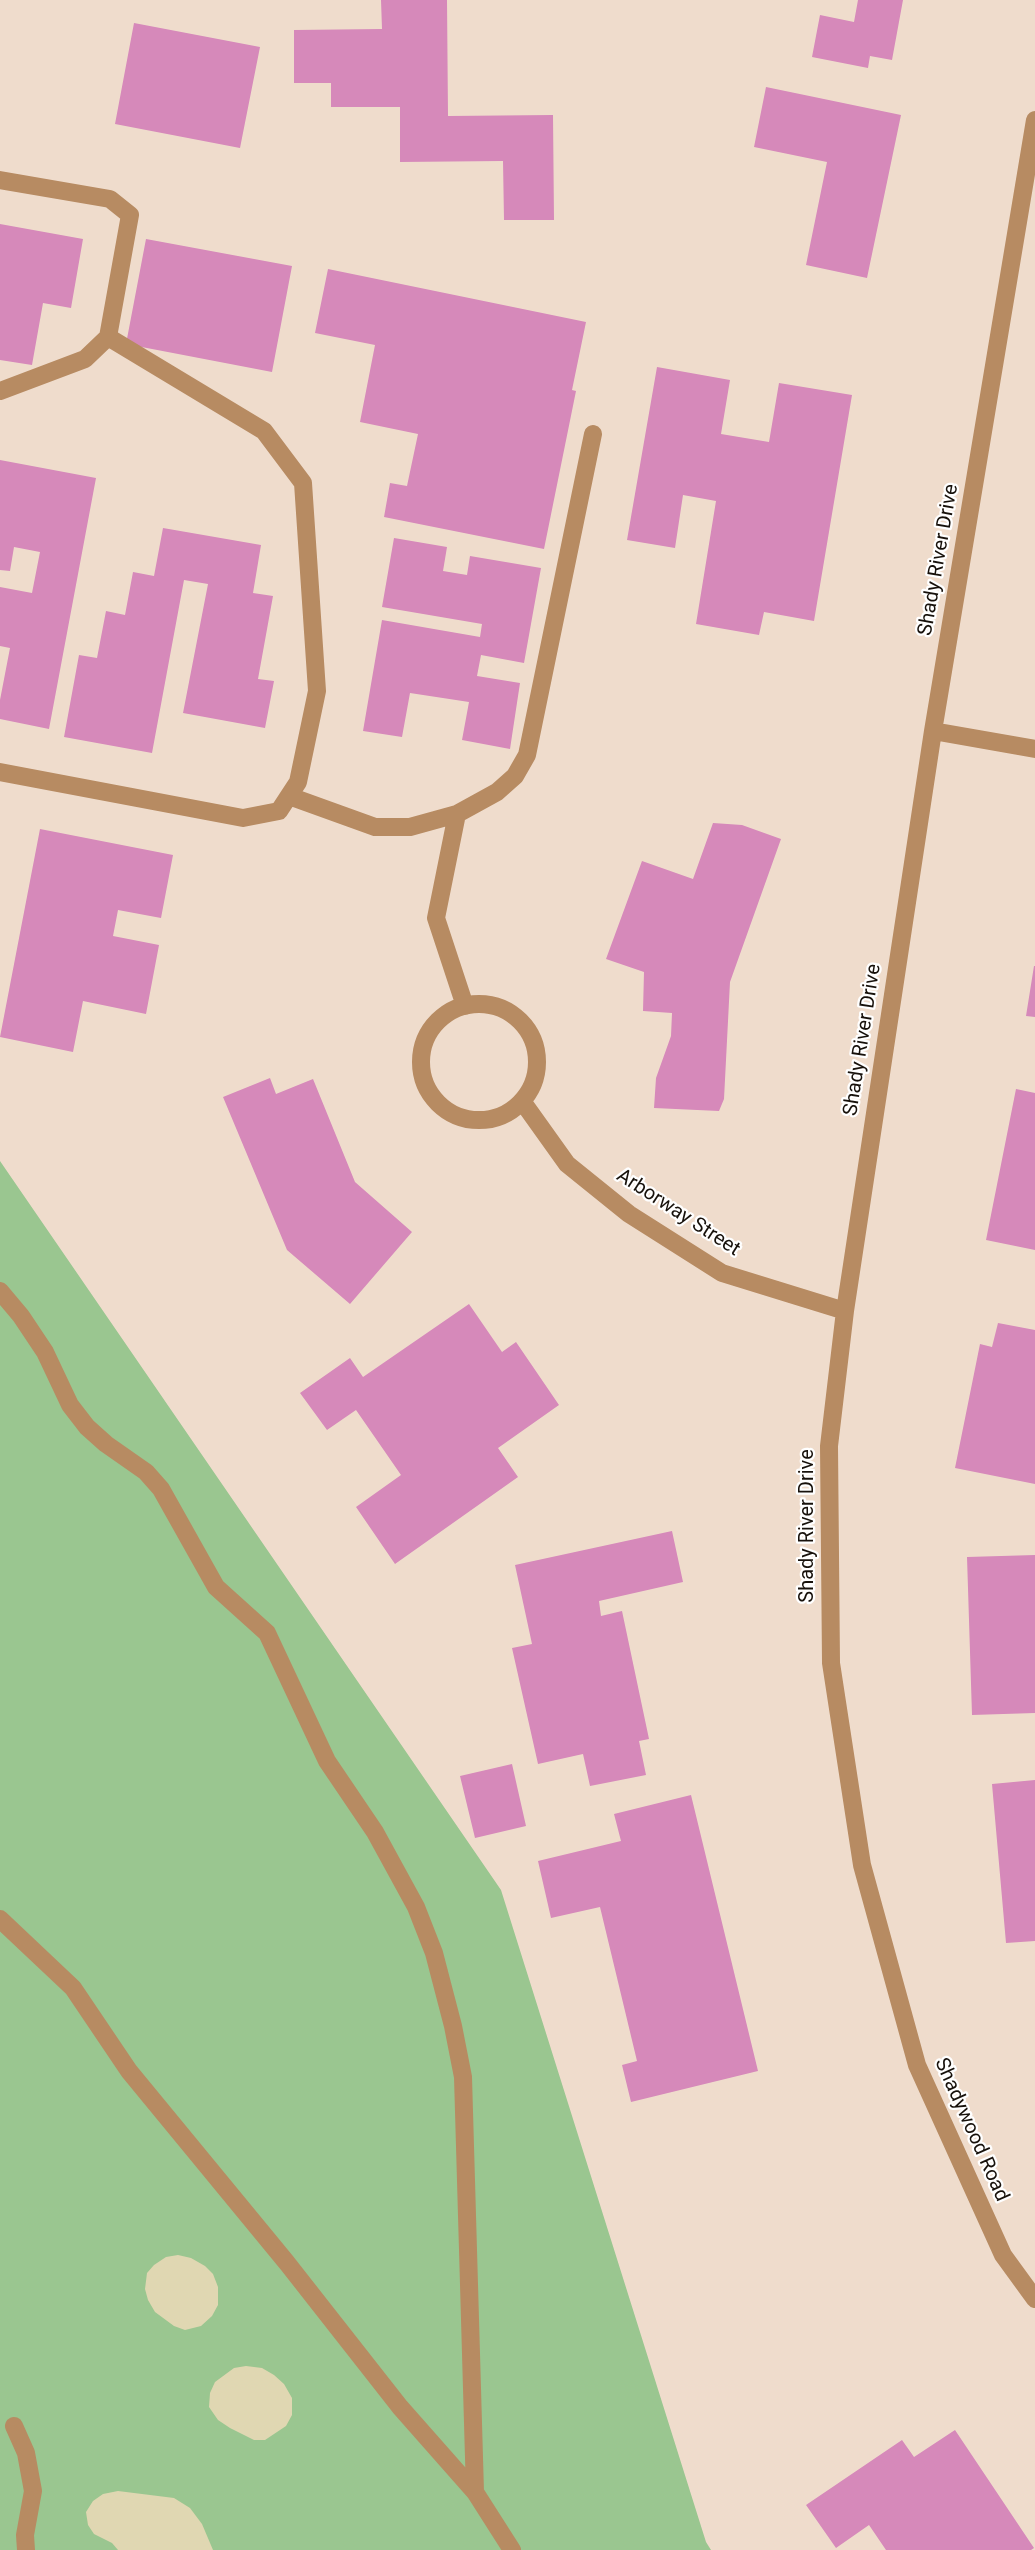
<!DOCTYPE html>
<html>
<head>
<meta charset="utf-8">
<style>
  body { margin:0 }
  canvas { display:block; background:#efdccc }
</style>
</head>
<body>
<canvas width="1035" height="2550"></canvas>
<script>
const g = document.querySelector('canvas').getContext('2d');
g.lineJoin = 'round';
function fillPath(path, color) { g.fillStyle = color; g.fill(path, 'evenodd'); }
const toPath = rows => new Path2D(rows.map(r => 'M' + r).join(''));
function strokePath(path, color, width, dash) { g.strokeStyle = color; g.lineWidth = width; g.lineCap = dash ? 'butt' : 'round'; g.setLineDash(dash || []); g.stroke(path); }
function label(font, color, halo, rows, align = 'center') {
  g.font = font + ' Roboto,sans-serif'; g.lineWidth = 4.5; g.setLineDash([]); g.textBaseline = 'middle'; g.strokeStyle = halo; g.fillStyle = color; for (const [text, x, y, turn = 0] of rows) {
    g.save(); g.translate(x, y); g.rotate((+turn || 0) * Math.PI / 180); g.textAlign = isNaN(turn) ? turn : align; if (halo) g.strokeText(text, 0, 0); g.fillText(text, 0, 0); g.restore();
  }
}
fillPath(toPath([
  [0,1161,501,1890,706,2542,711,2550,0,2550]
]), '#9ac690');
fillPath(toPath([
  [178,2255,191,2258,205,2266,213,2274,218,2287,218,2305,212,2316,201,2326,185,2330,174,2326,155,2312,148,2300,145,2289,147,2273,154,2265,166,2257],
  [246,2366,262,2368,274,2375,284,2384,292,2398,292,2415,286,2426,265,2440,254,2440,230,2428,218,2420,209,2407,210,2393,215,2382,234,2368],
  [118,2491,174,2498,190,2508,202,2524,213,2550,118,2550,112,2543,94,2534,88,2525,86,2512,93,2501,103,2494]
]), '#e0d7b2');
fillPath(toPath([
  [381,0,447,0,448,116,553,115,554,220,504,220,503,161,400,162,400,107,331,107,331,83,294,83,294,30,382,29],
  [858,0,903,0,892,60,870,56,868,68,812,57,820,15,854,22],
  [134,23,260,47,240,148,115,124],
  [766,87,901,115,867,278,806,265,827,162,754,147],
  [0,224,83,239,71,308,43,303,32,365,0,360],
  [146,239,292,266,272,372,126,344],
  [328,269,586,322,572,390,576,391,544,549,384,517,390,483,407,486,418,434,360,422,375,345,315,333],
  [657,367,730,380,721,434,769,442,779,383,852,395,814,621,764,612,759,635,696,624,716,501,683,495,675,548,627,540],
  [0,460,96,478,49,729,0,719,0,700,10,648,0,646,0,587,32,593,40,552,14,547,10,571,0,570],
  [163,528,261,545,253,593,273,596,258,679,274,681,265,728,183,713,208,584,184,580,152,753,64,737,79,655,97,658,106,611,125,615,133,572,154,576],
  [394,538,447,547,443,571,467,575,470,556,541,568,524,663,481,655,477,676,520,683,510,749,462,740,469,702,410,693,402,737,363,731,382,620,480,637,482,624,382,607],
  [713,823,742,825,781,839,730,982,724,1099,719,1111,654,1108,656,1078,671,1036,672,1013,643,1011,644,972,606,959,642,861,693,879],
  [40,829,173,855,161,918,118,910,113,936,159,945,146,1014,83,1001,73,1052,0,1037],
  [1034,966,1035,966,1035,1017,1026,1016],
  [270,1078,276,1094,313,1079,355,1182,412,1232,350,1304,287,1250,223,1097],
  [1016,1089,1035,1093,1035,1250,986,1240],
  [469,1304,502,1352,516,1342,559,1405,498,1448,518,1477,395,1564,356,1507,401,1475,356,1410,327,1430,300,1393,350,1358,363,1377],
  [998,1323,1035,1330,1035,1484,955,1468,980,1344,992,1347],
  [672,1531,683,1582,599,1601,601,1616,622,1611,649,1739,639,1741,646,1775,590,1786,583,1754,538,1764,512,1648,532,1644,515,1565],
  [1035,1555,1035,1713,972,1715,967,1557],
  [512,1764,526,1826,475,1838,460,1776],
  [1035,1780,1035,1941,1006,1943,992,1784],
  [691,1795,758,2071,631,2102,622,2065,637,2061,600,1907,551,1918,538,1861,621,1841,614,1814],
  [955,2430,1034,2548,1031,2550,886,2550,869,2525,836,2548,806,2505,902,2440,914,2457]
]), '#d689ba');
strokePath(toPath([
  [1035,120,933,731,845,1311,829,1446,831,1663,862,1865,917,2065,1003,2255,1035,2299],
  [0,180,110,199,130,215,108,337,85,359,0,391],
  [933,731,1035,749],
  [0,772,243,818,279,811,298,782,317,691,303,483,264,431,108,337],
  [289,796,375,827,410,827,457,814,436,918,465,1006],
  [457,814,497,792,515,776,527,755,593,434],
  '421 1062a58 58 0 1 1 116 0a58 58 0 1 1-116 0Z',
  [522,1101,567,1164,629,1214,722,1273,845,1311],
  [0,1291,21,1316,45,1352,70,1405,87,1427,106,1444,146,1472,161,1489,216,1587,267,1633,327,1761,375,1832,416,1907,434,1953,453,2026,463,2077,475,2492],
  [0,1919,73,1988,129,2071,287,2263,400,2407,475,2492,512,2550],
  [14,2426,26,2453,33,2491,25,2535,26,2550]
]), '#b78b62', 18);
label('20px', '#17110b', '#fff', [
  ["Shady River Drive",939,560,-80],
  ["Shady River Drive",863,1040,-81],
  ["Arborway Street",678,1213,33],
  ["Shady River Drive",808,1526,-90],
  ["Shadywood Road",971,2130,66]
]);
</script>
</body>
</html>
